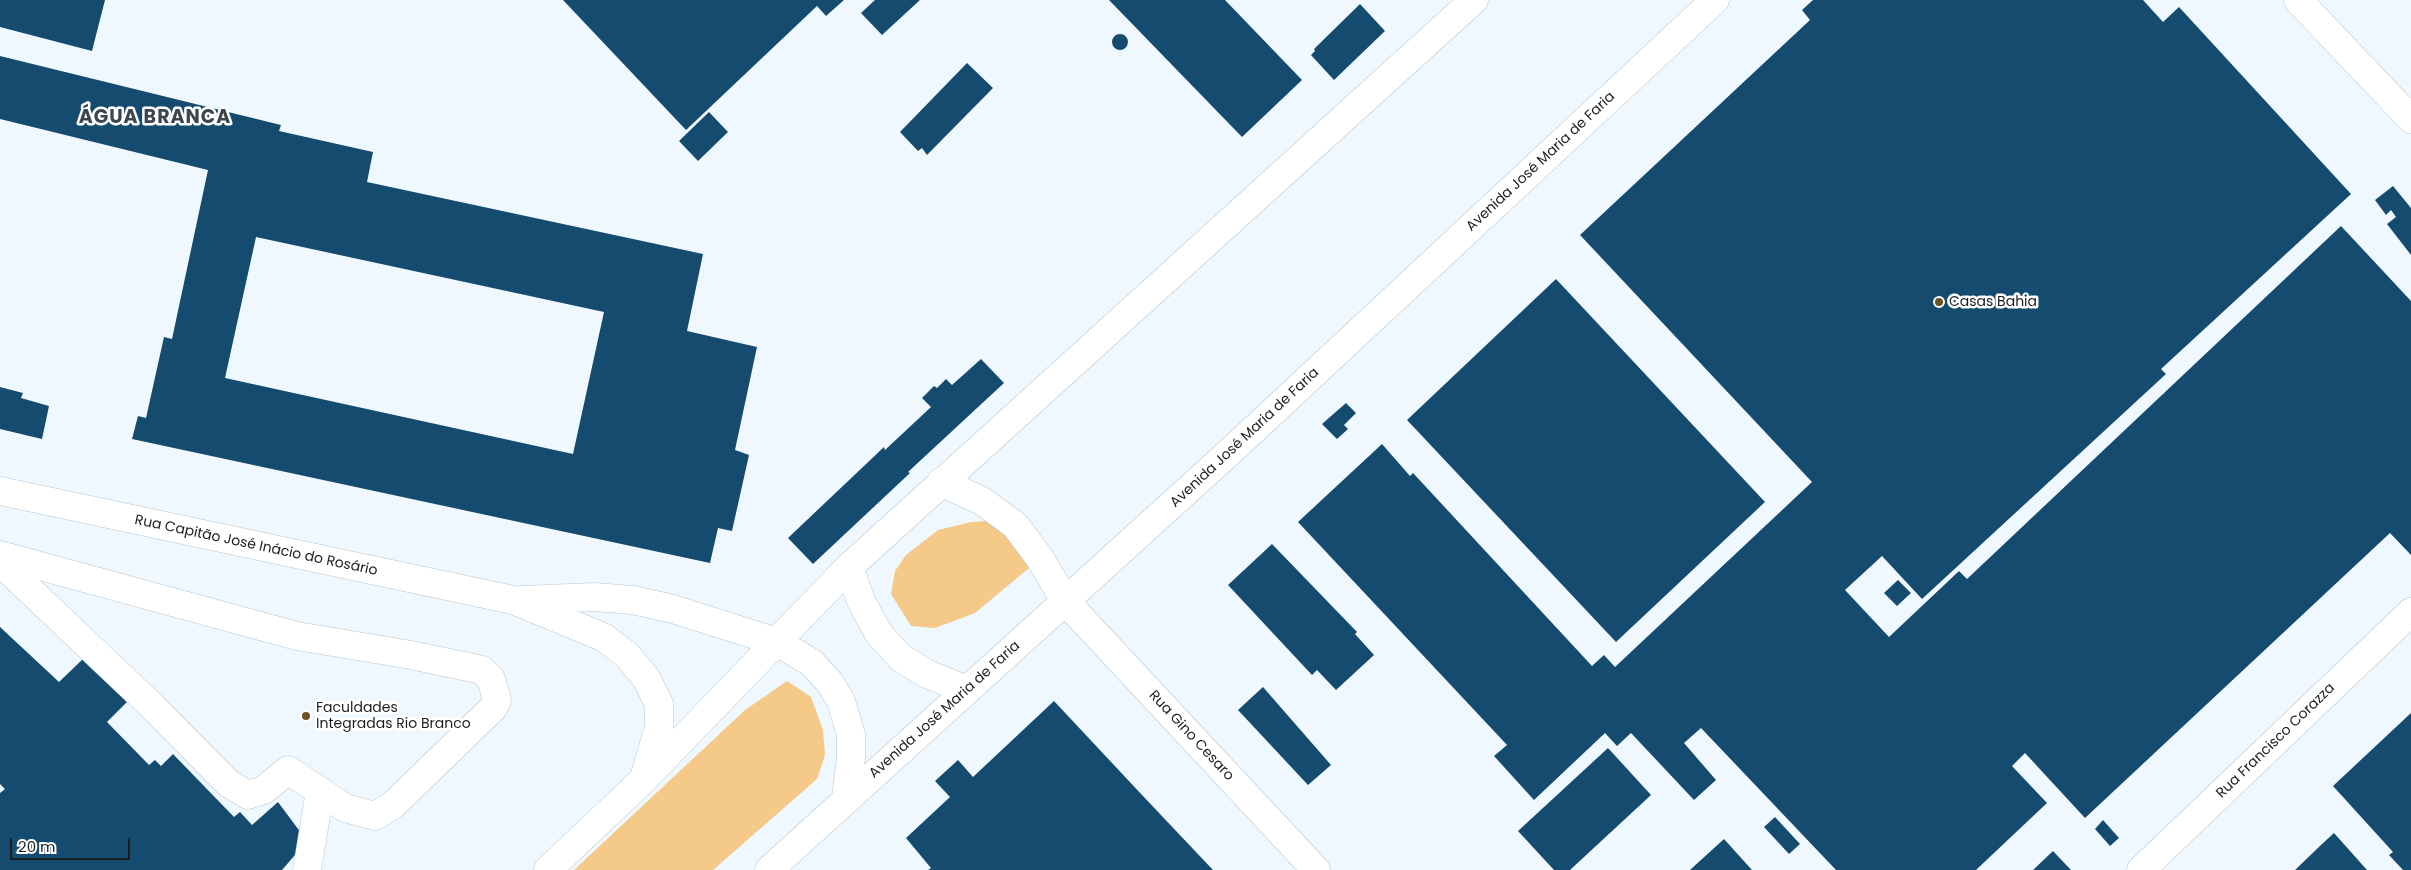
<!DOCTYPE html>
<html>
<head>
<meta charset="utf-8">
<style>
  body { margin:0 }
  #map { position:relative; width:2411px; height:870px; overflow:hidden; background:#f0f8ff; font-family:Poppins,sans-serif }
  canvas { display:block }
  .scale { position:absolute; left:10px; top:838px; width:120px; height:22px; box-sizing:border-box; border:2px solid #1a1f23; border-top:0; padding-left:6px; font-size:15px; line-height:18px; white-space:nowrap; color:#1a1f23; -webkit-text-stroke:4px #fff; paint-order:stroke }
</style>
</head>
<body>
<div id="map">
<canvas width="2411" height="870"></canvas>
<div class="scale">20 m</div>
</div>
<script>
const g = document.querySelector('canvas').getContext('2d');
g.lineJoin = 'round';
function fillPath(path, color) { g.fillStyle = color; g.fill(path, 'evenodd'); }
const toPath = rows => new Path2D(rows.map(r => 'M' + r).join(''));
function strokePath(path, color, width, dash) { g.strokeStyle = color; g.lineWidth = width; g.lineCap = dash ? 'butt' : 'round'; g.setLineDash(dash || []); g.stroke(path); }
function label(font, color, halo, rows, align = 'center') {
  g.font = font + ' Poppins,sans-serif'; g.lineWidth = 5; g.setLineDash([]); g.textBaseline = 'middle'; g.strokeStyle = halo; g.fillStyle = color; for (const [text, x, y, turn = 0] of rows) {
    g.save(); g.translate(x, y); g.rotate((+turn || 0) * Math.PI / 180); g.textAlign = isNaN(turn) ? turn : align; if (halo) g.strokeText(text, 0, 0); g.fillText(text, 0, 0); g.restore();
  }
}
fillPath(toPath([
  [988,521,1006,530,1031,556,1029,568,975,613,935,628,911,626,891,594,895,571,906,555,938,530,971,522],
  [787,681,811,697,823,730,825,755,817,779,713,870,574,870,745,710]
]), '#f5c988');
fillPath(toPath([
  [0,0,105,0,92,51,0,27],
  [563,0,844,0,826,16,817,6,686,130],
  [875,0,920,0,882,35,861,13],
  [1109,0,1225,0,1302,80,1242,137],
  [1813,0,2143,0,2163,22,2179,7,2351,194,2161,369,2166,374,1922,599,1882,556,1845,590,1889,637,1959,571,1967,579,2341,226,2411,301,2411,555,2390,533,2085,818,2025,753,2012,766,2047,803,1976,870,1836,870,1701,728,1684,743,1716,780,1694,800,1631,733,1617,746,1605,733,1534,800,1494,756,1507,745,1298,522,1382,444,1410,476,1413,473,1592,666,1604,655,1615,667,1812,482,1580,235,1810,20,1802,10],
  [1360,4,1385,31,1334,80,1311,55,1315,51,1314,49],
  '1112 42a8 8 0 1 1 16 0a8 8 0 1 1-16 0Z',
  [0,56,281,125,279,131,373,152,367,182,703,254,687,331,757,347,735,450,749,455,732,531,718,528,710,563,132,439,138,416,146,418,164,337,172,339,208,170,0,119],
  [256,237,604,312,573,454,225,378],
  [967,63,993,88,927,155,922,148,918,151,900,132],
  [709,112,728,132,698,161,679,141],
  [2393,186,2411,208,2411,255,2387,224,2396,217,2391,210,2386,215,2375,200],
  [1556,279,1765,502,1616,642,1407,420],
  [981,359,1004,383,908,472,910,473,813,564,788,538,884,447,885,450,931,407,922,398,934,386,937,388,946,379,952,385],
  [0,387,23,393,21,398,49,406,42,439,0,429],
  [1346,403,1356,413,1344,425,1348,429,1337,439,1322,424],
  [1272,544,1357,632,1355,634,1374,655,1336,690,1317,670,1312,675,1228,585],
  [1898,580,1911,593,1897,606,1884,593],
  [0,627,59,682,85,657,127,702,107,722,149,765,155,760,161,766,173,754,234,817,240,812,252,825,278,802,307,841,282,870,0,870,0,793,5,789,0,784],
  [1263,687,1331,765,1308,785,1238,710],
  [1054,701,1142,795,1213,870,928,870,931,868,906,838,950,797,935,781,958,760,973,777],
  [2411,713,2411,870,2403,870,2389,855,2393,852,2333,786],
  [1608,748,1651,795,1570,870,1554,870,1518,831],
  [1775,817,1800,844,1789,854,1764,827],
  [2103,820,2119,838,2110,846,2095,829],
  [2334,833,2367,870,2295,870,2321,845],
  [1724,839,1752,870,1690,870],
  [2053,851,2071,870,2033,870]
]), '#144b6f');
const minor = toPath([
  [941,482,982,501,1015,525,1039,557,1066,602,1316,870],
  [0,491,513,600,603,637,627,655,646,678,659,704,659,727,645,775],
  [0,555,297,636,411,655,482,670,491,679,497,700,493,708,393,805,375,816,345,808,288,770,264,790,248,795,228,783,153,707,0,562],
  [849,567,861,601,879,634,901,658,927,674,967,690],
  [522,600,594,597,633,600,673,609,777,642,812,663,830,683,841,701,851,735,851,757,846,798],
  [307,870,320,791],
  [548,870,643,780,849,567,1474,0],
  [769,870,1234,448,1715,0],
  [2141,870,2411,612]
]);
const highway = toPath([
  [2298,0,2411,119]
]);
strokePath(minor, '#b6c4cf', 29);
strokePath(highway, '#b6c4cf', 29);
strokePath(minor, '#fff', 28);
strokePath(highway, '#fff', 28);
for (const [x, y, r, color] of [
  [1939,302,5,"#6d5124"],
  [306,716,5,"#6d5124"]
]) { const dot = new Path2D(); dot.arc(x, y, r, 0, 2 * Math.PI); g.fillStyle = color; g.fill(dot); strokePath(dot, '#fff', 2); }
label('14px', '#1a1f23', '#fff', [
  ["Avenida José Maria de Faria",1541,162,-43],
  ["Avenida José Maria de Faria",1245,438,-43],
  ["Rua Capitão José Inácio do Rosário",256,546,12],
  ["Avenida José Maria de Faria",945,710,-42],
  ["Rua Gino Cesaro",1191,736,47],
  ["Rua Francisco Corazza",2276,741,-44]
]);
label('14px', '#1a1f23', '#fff', [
  ["Casas Bahia",1949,302],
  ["Faculdades",316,708],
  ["Integradas Rio Branco",316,724]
], 'left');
g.letterSpacing = '1px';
label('bold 19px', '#3b464f', '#fff', [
  ["ÁGUA BRANCA",155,118]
]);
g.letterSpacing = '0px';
</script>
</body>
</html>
